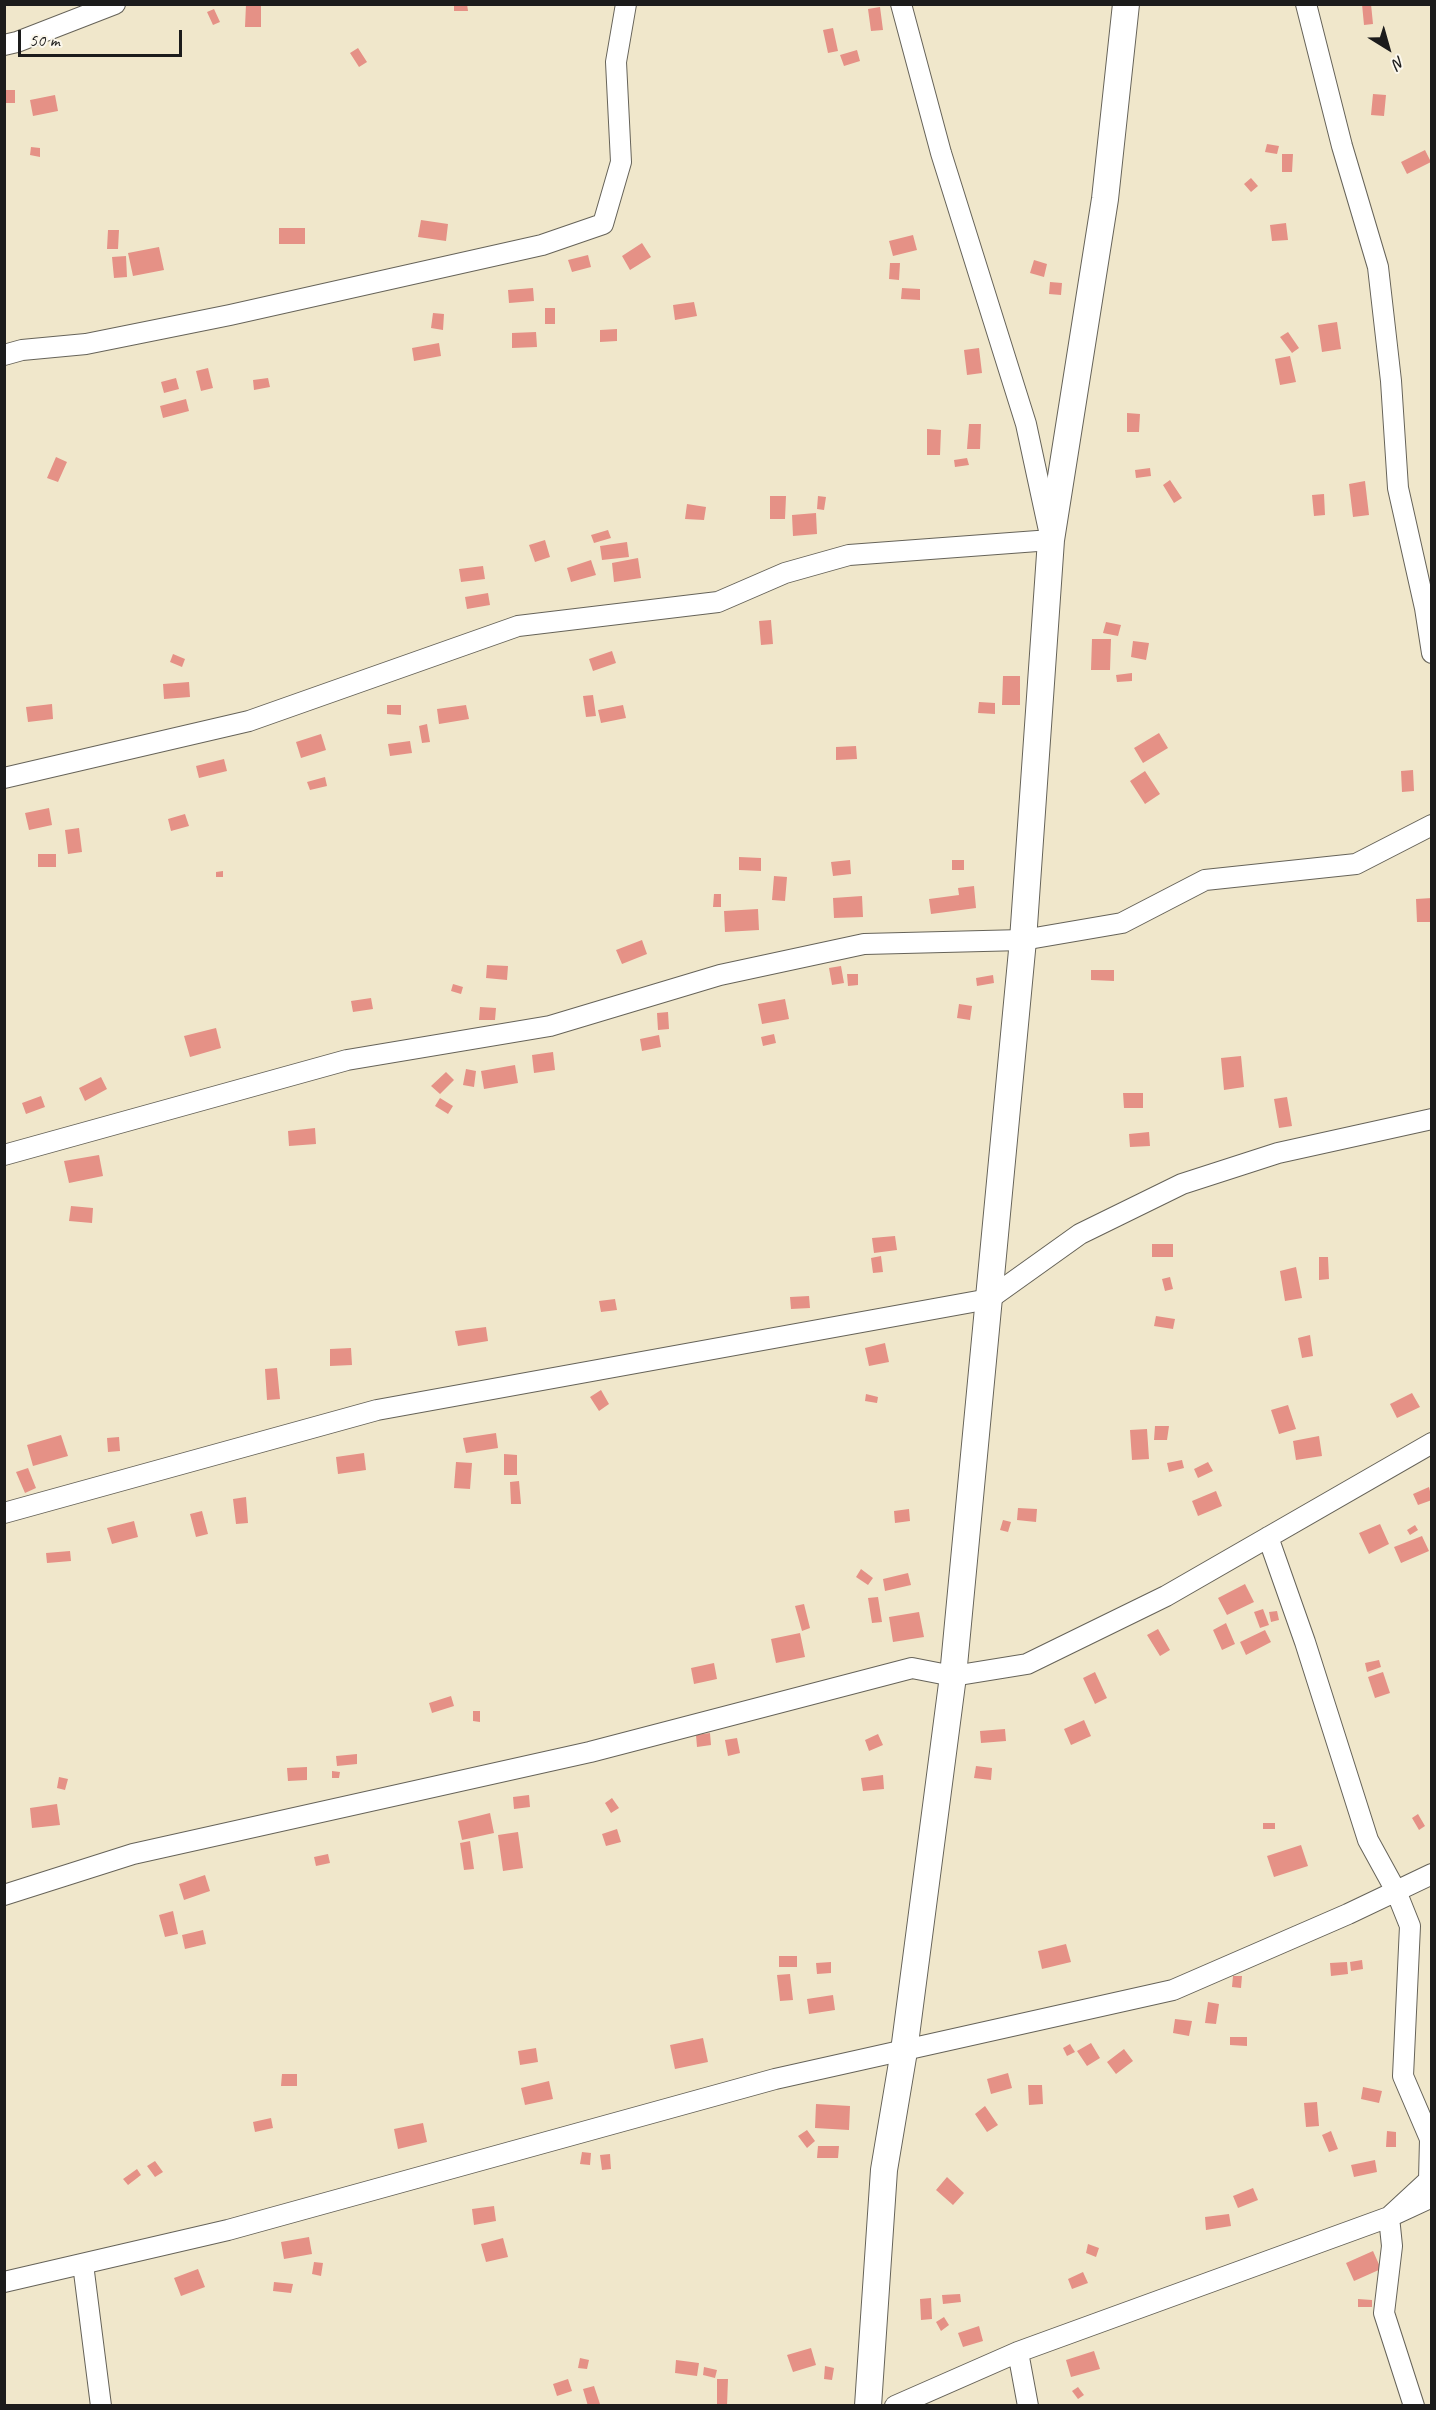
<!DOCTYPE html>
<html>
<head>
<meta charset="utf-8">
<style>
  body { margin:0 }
  #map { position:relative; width:1436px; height:2410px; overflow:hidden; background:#f0e7cb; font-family:Caveat,sans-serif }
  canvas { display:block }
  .frame { position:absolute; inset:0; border:6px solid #1c1c1c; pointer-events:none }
  .north { position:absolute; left:1358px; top:18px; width:60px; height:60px; -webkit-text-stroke:4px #fbf7ec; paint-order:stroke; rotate:143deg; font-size:16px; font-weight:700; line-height:24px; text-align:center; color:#1c1c1c }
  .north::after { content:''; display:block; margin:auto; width:21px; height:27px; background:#1c1c1c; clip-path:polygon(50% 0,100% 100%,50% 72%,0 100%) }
  .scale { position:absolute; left:18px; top:30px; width:164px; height:27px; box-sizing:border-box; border:3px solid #1c1c1c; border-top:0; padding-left:8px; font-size:18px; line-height:21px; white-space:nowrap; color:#1c1c1c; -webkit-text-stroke:4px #fbf7ec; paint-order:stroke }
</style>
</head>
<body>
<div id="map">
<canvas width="1436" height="2410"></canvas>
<div class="frame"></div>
<div class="north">N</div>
<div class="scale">50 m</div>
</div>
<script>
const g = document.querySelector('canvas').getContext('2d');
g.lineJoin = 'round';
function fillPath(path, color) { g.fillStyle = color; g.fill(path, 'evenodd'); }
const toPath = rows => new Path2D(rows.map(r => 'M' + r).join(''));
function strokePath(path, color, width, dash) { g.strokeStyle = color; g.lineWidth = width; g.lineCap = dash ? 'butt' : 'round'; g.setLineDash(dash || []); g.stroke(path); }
fillPath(toPath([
  [246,4,261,4,261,27,245,27],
  [454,4,467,4,468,11,454,11],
  [1362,4,1371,4,1373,24,1364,25],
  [880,7,883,30,871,31,868,9],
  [214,9,220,22,213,25,207,12],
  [833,28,838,51,828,53,823,30],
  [358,48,367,62,359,67,350,53],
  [857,50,860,61,844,66,840,55],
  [5,90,15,90,15,103,5,103],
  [1373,94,1386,95,1384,116,1371,115],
  [55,95,58,111,33,116,30,100],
  [1267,144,1279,146,1277,154,1265,152],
  [31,147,40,148,40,157,30,155],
  [1425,150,1431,162,1407,174,1401,162],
  [1282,154,1293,154,1292,172,1282,172],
  [1251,178,1258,186,1251,192,1244,184],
  [421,220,448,224,446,241,418,237],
  [1286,223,1288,240,1272,241,1270,225],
  [279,228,305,228,305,244,279,244],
  [108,230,119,230,118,249,107,249],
  [913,235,917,250,893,256,889,241],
  [642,243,651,257,630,270,622,256],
  [159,247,164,270,133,276,128,253],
  [588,255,591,267,572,272,568,260],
  [126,256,127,277,114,278,112,257],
  [1034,260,1047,264,1044,277,1030,273],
  [890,263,900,263,899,280,889,279],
  [1050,282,1062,283,1061,295,1049,294],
  [533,288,534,301,509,303,508,290],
  [902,288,920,289,920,300,901,299],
  [694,302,697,316,675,320,673,305],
  [545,308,555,308,555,324,545,324],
  [433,313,444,314,443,330,431,328],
  [1337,322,1341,349,1322,352,1318,325],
  [617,329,617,341,600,342,600,330],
  [536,332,537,347,512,348,512,333],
  [1288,332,1299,348,1292,353,1280,337],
  [439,343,441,356,414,361,412,348],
  [979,348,982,373,967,375,964,350],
  [1290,356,1296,382,1280,385,1275,359],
  [208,368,213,388,201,391,196,371],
  [176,378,179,389,164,393,161,382],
  [268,378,270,387,254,390,253,380],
  [186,399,189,411,163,418,160,406],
  [1127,413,1140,414,1139,432,1127,432],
  [969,424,981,424,980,449,967,449],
  [927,429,941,430,940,455,927,455],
  [56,457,67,462,58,482,47,478],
  [967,458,969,465,955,467,954,460],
  [1150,468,1151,476,1136,478,1135,470],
  [1170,480,1182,498,1174,503,1163,485],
  [1365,481,1369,515,1353,517,1349,484],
  [1324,494,1325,515,1314,516,1312,495],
  [770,496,786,496,785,519,770,519],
  [818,496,826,497,824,510,817,509],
  [687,504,706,507,704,520,685,519],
  [816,513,817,534,793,536,792,515],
  [608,530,611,538,594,543,591,535],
  [545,540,550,557,535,562,529,545],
  [627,542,629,557,602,560,600,546],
  [638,558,641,578,614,582,612,563],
  [591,560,596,575,571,582,567,568],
  [483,566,485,579,461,582,459,569],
  [488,593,490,605,467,609,465,597],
  [771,620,773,644,761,645,759,621],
  [1106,622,1121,625,1118,636,1103,633],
  [1092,639,1111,639,1110,670,1091,670],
  [1133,641,1149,643,1146,660,1131,657],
  [612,651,616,663,593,671,589,659],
  [173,654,185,659,182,667,170,662],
  [1132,673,1132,681,1117,682,1116,675],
  [1003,676,1020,676,1020,705,1002,705],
  [189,682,190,697,164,699,163,684],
  [593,695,596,716,586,717,583,696],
  [979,702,995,703,995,714,978,713],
  [52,704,53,719,28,722,26,707],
  [387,705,401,705,401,715,387,714],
  [466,705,469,719,439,724,437,709],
  [623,705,626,718,601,723,598,710],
  [427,724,430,742,422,743,419,726],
  [1159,733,1168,748,1143,763,1134,748],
  [321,734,326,750,301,758,296,742],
  [410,741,412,753,390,756,388,744],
  [856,746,857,759,836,760,836,747],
  [224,759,227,771,199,778,196,766],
  [1413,770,1414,791,1402,792,1401,771],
  [1145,771,1160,794,1145,804,1130,781],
  [325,777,327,786,310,790,307,782],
  [49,808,52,825,29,830,25,813],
  [185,814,189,826,171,831,168,819],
  [79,828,82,852,68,854,65,830],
  [38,854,56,854,56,867,38,867],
  [739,857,761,858,761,871,739,870],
  [850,860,851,874,833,876,831,862],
  [952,860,964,860,964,870,952,870],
  [223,871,223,877,216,877,216,872],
  [774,876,787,877,785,901,772,900],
  [974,886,976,908,931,914,929,899,959,895,958,888],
  [714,894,721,894,721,907,713,907],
  [862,896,863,917,834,918,833,898],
  [1432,898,1432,922,1417,922,1416,899],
  [758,909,759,930,725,932,724,911],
  [642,940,647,954,622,964,616,950],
  [487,965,508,966,507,980,486,978],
  [841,966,844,983,832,985,829,968],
  [1091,970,1114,970,1114,981,1091,980],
  [847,974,858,974,858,985,848,986],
  [993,975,994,983,977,986,976,978],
  [453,984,463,987,461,994,451,991],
  [371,998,373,1009,353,1012,351,1001],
  [785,999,789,1019,762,1024,758,1004],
  [959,1004,972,1006,970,1020,957,1018],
  [480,1007,496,1008,495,1020,479,1020],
  [668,1012,669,1029,658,1030,657,1013],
  [216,1028,221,1048,190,1057,184,1036],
  [774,1034,776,1043,763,1046,761,1037],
  [659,1035,661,1047,642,1051,640,1039],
  [553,1052,555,1070,534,1073,532,1055],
  [1241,1056,1244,1087,1224,1090,1221,1058],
  [515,1065,518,1083,484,1089,481,1071],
  [466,1069,476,1071,474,1087,463,1085],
  [446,1072,454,1080,440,1094,431,1086],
  [101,1077,107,1089,85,1101,79,1088],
  [1123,1093,1143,1093,1143,1108,1124,1108],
  [41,1096,45,1107,26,1114,22,1103],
  [1287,1097,1292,1126,1279,1128,1274,1099],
  [440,1098,453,1106,448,1114,435,1106],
  [315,1128,316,1144,289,1146,288,1131],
  [1149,1132,1150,1146,1130,1147,1129,1134],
  [99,1155,103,1176,69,1183,64,1161],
  [71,1206,93,1208,92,1223,69,1221],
  [895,1236,897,1250,874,1253,872,1238],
  [1152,1244,1173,1244,1173,1257,1152,1257],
  [881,1256,883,1272,873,1273,871,1258],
  [1319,1257,1328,1257,1329,1279,1319,1280],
  [1296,1267,1302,1298,1285,1301,1280,1271],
  [1170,1277,1173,1289,1165,1291,1162,1279],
  [809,1296,810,1308,791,1309,790,1297],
  [615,1299,617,1310,601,1312,599,1301],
  [1156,1316,1175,1319,1173,1329,1154,1326],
  [486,1327,488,1341,458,1346,455,1331],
  [1310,1335,1313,1356,1302,1358,1298,1338],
  [885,1343,889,1362,869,1366,865,1348],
  [351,1348,352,1365,330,1366,330,1349],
  [277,1368,280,1399,267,1400,265,1369],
  [601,1390,609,1404,599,1411,590,1397],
  [1412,1393,1420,1407,1397,1418,1390,1404],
  [866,1394,878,1397,877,1403,865,1401],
  [1288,1405,1296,1429,1279,1434,1271,1410],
  [1155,1426,1169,1426,1167,1440,1154,1440],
  [1147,1429,1149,1459,1132,1460,1130,1430],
  [496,1433,498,1448,466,1453,463,1438],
  [61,1435,68,1456,33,1466,27,1445],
  [1319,1436,1322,1456,1296,1460,1293,1441],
  [119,1437,120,1451,108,1452,107,1438],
  [364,1453,366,1470,338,1474,336,1457],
  [504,1454,517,1455,517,1475,504,1475],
  [1182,1460,1184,1468,1169,1472,1167,1463],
  [456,1462,472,1463,470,1489,454,1488],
  [1208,1462,1213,1471,1198,1478,1194,1469],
  [28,1468,36,1488,25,1493,16,1472],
  [519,1481,521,1504,511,1504,510,1482],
  [1429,1487,1432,1500,1418,1505,1413,1494],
  [1216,1491,1222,1506,1198,1516,1192,1501],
  [246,1497,248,1523,236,1524,233,1499],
  [1018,1508,1037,1509,1036,1522,1017,1520],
  [909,1509,910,1521,895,1523,894,1511],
  [202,1511,208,1534,196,1537,190,1514],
  [1003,1520,1011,1522,1008,1532,1000,1530],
  [134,1521,138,1537,112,1544,107,1528],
  [1380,1524,1389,1544,1369,1554,1359,1533],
  [1415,1525,1418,1530,1410,1535,1407,1530],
  [1422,1536,1429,1551,1401,1563,1394,1547],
  [70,1551,71,1561,47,1563,46,1553],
  [861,1569,873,1578,868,1585,856,1577],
  [908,1573,911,1585,885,1591,883,1579],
  [1245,1584,1254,1602,1227,1615,1218,1598],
  [878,1597,882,1622,872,1623,868,1598],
  [804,1604,810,1628,802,1631,795,1606],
  [1263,1609,1269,1625,1260,1628,1254,1612],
  [1277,1611,1279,1620,1271,1622,1269,1612],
  [919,1612,924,1637,893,1642,889,1617],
  [1226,1623,1235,1644,1222,1650,1213,1630],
  [1158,1629,1170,1650,1160,1656,1147,1635],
  [1265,1630,1271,1642,1246,1655,1240,1642],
  [800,1633,805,1657,776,1663,771,1639],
  [1379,1660,1381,1667,1367,1672,1365,1663],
  [714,1663,717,1679,694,1684,691,1668],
  [1095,1672,1107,1698,1095,1704,1083,1678],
  [1383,1672,1390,1693,1375,1698,1368,1677],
  [451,1696,454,1706,432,1713,429,1703],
  [473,1711,480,1711,480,1722,473,1721],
  [1084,1720,1091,1736,1071,1745,1064,1729],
  [1005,1729,1006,1741,981,1743,980,1731],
  [710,1733,711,1745,697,1747,696,1735],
  [878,1734,883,1745,869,1751,865,1740],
  [737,1738,740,1753,728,1756,725,1740],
  [357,1754,357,1764,337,1766,336,1756],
  [976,1766,992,1768,991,1780,974,1778],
  [307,1767,307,1780,288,1781,287,1768],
  [332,1771,340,1772,339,1778,332,1778],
  [883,1775,884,1789,863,1791,861,1778],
  [59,1777,68,1779,65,1790,57,1788],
  [529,1795,530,1807,514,1809,513,1797],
  [612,1798,619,1808,611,1813,605,1803],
  [57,1804,60,1825,32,1828,30,1808],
  [490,1813,494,1833,462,1840,458,1821],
  [1418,1814,1425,1826,1419,1830,1412,1818],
  [1263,1823,1275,1823,1275,1829,1263,1829],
  [617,1829,621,1842,606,1846,602,1834],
  [518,1832,523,1868,503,1871,498,1835],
  [470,1841,474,1869,464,1870,460,1843],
  [1301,1845,1308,1866,1274,1877,1267,1856],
  [328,1854,330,1863,316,1866,314,1857],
  [205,1875,210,1891,184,1900,179,1884],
  [173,1911,178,1934,165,1937,159,1915],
  [203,1930,206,1944,185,1949,182,1935],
  [1066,1944,1071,1962,1042,1969,1038,1951],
  [779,1956,797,1956,797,1967,779,1967],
  [1362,1960,1363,1969,1351,1971,1350,1962],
  [831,1962,831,1973,817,1974,816,1963],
  [1347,1962,1348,1974,1331,1976,1330,1963],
  [790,1974,793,2000,780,2001,777,1975],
  [1233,1976,1242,1976,1241,1988,1232,1987],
  [833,1995,835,2010,809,2014,807,1999],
  [1208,2002,1219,2004,1216,2024,1205,2023],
  [1175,2019,1192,2021,1189,2036,1173,2033],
  [1230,2037,1247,2037,1247,2046,1230,2045],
  [703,2038,708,2062,675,2069,670,2045],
  [1091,2043,1100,2058,1087,2066,1077,2051],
  [1070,2044,1075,2052,1067,2056,1063,2048],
  [536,2048,538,2062,520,2065,518,2051],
  [1124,2049,1133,2061,1116,2074,1107,2062],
  [1008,2073,1012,2088,991,2094,987,2079],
  [282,2074,297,2074,297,2086,281,2086],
  [549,2081,553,2099,525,2105,521,2088],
  [1028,2085,1042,2085,1043,2104,1029,2105],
  [1363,2087,1382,2091,1379,2103,1361,2099],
  [1317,2102,1319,2126,1306,2127,1304,2103],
  [816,2104,850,2106,849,2130,815,2128],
  [985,2106,998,2125,987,2132,975,2114],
  [271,2118,273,2128,255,2132,253,2122],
  [423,2123,427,2142,398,2149,394,2129],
  [807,2130,815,2141,807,2148,798,2136],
  [1331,2131,1338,2149,1329,2152,1322,2135],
  [1387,2131,1396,2132,1396,2147,1386,2147],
  [818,2146,839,2146,838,2158,817,2158],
  [582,2152,591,2153,590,2165,580,2164],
  [610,2154,611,2169,602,2170,600,2155],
  [1375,2160,1377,2172,1354,2177,1351,2165],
  [155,2161,163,2172,155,2177,147,2166],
  [137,2169,141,2175,128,2185,123,2179],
  [947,2177,964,2193,953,2205,936,2190],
  [1253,2188,1258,2200,1238,2208,1233,2196],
  [494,2206,496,2221,474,2225,472,2209],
  [1229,2214,1231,2226,1206,2230,1205,2217],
  [309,2237,312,2254,284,2259,281,2242],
  [503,2238,508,2257,486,2262,481,2244],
  [1088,2244,1099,2248,1096,2257,1086,2253],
  [1373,2251,1381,2269,1354,2281,1346,2263],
  [314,2262,323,2263,321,2276,312,2274],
  [198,2269,205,2287,181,2296,174,2278],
  [1083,2272,1088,2283,1072,2289,1068,2279],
  [274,2282,293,2284,291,2293,273,2291],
  [960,2294,961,2302,943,2304,942,2295],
  [931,2298,932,2319,921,2320,920,2299],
  [1358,2299,1372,2300,1372,2307,1358,2307],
  [944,2317,949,2325,941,2331,936,2322],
  [979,2326,983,2341,963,2347,958,2333],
  [811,2348,816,2365,793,2372,787,2355],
  [1094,2351,1100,2369,1071,2377,1066,2360],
  [580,2358,589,2360,587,2369,578,2368],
  [676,2360,699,2363,697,2376,675,2373],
  [825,2366,834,2368,832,2380,824,2379],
  [704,2367,717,2370,715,2378,703,2375],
  [568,2379,572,2391,557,2396,553,2384],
  [717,2379,728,2379,727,2406,717,2405],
  [594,2386,600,2404,588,2406,583,2389],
  [1078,2387,1084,2395,1078,2399,1072,2391]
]), '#e59186');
const minor = toPath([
  [1306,4,1342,146,1378,267,1391,381,1398,488,1425,608,1432,653],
  [4,45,17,42,115,4],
  [4,355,22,350,86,344,230,315,542,245,603,224,621,162,616,62,626,4],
  [4,778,249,721,518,626,718,602,785,573,849,555,1051,540,1026,424,941,153,901,4],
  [4,1155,347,1060,550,1026,720,975,864,944,1023,940,1122,923,1205,880,1356,864,1432,825],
  [4,1513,377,1410,989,1299,1080,1234,1182,1184,1278,1153,1432,1119],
  [1268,1537,1305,1642,1368,1840,1396,1891,1410,1926,1403,2076,1430,2139,1429,2180,1389,2217,1392,2246,1384,2313,1414,2406],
  [4,1895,133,1854,590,1752,912,1668,953,1676,1027,1664,1166,1596,1432,1443],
  [83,2264,101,2406],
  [4,2282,228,2230,775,2079,1173,1990,1348,1914,1432,1874],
  [1018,2352,1028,2406],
  [895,2406,1018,2352,1389,2217,1432,2197]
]);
const tertiary = toPath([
  [868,2406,884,2170,904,2051,953,1676,1023,940,1051,540,1105,199,1126,4]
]);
strokePath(minor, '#666359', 22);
strokePath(tertiary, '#666359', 28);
strokePath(minor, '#fff', 20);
strokePath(tertiary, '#fff', 26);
</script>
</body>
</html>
